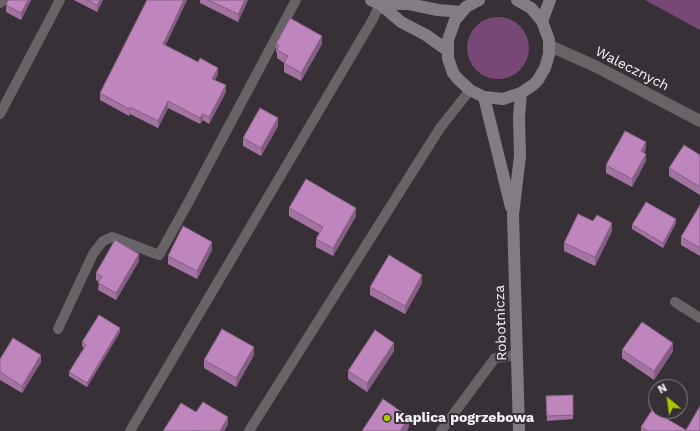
<!DOCTYPE html>
<html>
<head>
<meta charset="utf-8">
<style>
  body { margin:0 }
  #map { position:relative; width:700px; height:431px; overflow:hidden; background:#383037; font-family:"Work Sans",sans-serif }
  canvas { display:block }
  .north { position:absolute; left:648px; top:379px; width:40px; height:40px; box-sizing:border-box; background:#383037; border:1px solid #857e84; border-radius:50%; rotate:331deg; font-size:11px; font-weight:700; line-height:16px; text-align:center; color:#f8f3f8 }
  .north::after { content:''; display:block; margin:auto; width:14px; height:18px; background:#afc508; clip-path:polygon(50% 0,100% 100%,50% 72%,0 100%) }
</style>
</head>
<body>
<div id="map">
<canvas width="700" height="431"></canvas>
<div class="north">N</div>
</div>
<script>
const g = document.querySelector('canvas').getContext('2d');
g.lineJoin = 'round';
function fillPath(path, color) { g.fillStyle = color; g.fill(path, 'evenodd'); }
const toPath = rows => new Path2D(rows.map(r => 'M' + r).join(''));
function strokePath(path, color, width, dash) { g.strokeStyle = color; g.lineWidth = width; g.lineCap = dash ? 'butt' : 'round'; g.setLineDash(dash || []); g.stroke(path); }
function label(font, color, halo, rows, align = 'center') {
  g.font = font + ' "Work Sans",sans-serif'; g.lineWidth = 4; g.setLineDash([]); g.textBaseline = 'middle'; g.strokeStyle = halo; g.fillStyle = color; for (const [text, x, y, turn = 0] of rows) {
    g.save(); g.translate(x, y); g.rotate((+turn || 0) * Math.PI / 180); g.textAlign = isNaN(turn) ? turn : align; if (halo) g.strokeText(text, 0, 0); g.fillText(text, 0, 0); g.restore();
  }
}
fillPath(toPath([
  [645,0,700,0,700,30],
  '467 48a31 31 0 1 1 62 0a31 31 0 1 1-62 0Z'
]), '#774876');
strokePath(toPath([
  [0,114,60,0],
  [675,302,700,318],
  [58,329,93,254,103,241,112,237,159,255,188,203,296,0],
  [130,431,373,19,380,4],
  [249,431,440,128,470,90],
  [441,431,495,358,517,355]
]), '#676366', 10);
strokePath(toPath([
  [0,2,1,0],
  [550,46,595,66,700,121]
]), '#676366', 12);
strokePath(toPath([
  [371,0,380,4,401,22,426,35,447,50],
  [479,0,466,7,455,20,448,40,448,58,453,73,458,79,470,90,484,97,503,99,521,93,533,85,538,80,545,68,549,54,549,40,542,21,531,8,517,0],
  [380,4,409,4,438,10,462,12],
  [542,21,550,0],
  [484,97,511,207],
  [519,431,513,215,520,156,519,117,521,93]
]), '#837d83', 12);
fillPath(toPath([
  [8,0,31,0,21,20,6,12,6,5],
  [74,0,103,0,97,12],
  [187,0,165,45,218,74,215,80,226,92,209,124,203,120,200,124,168,108,158,128,130,114,129,116,100,100,100,93],
  [200,0,248,0,238,22,200,3],
  [276,44,322,44,301,81,284,72,284,63,277,58,277,53,276,52],
  [278,126,261,156,243,146,243,138],
  [646,149,644,152,646,161,632,187,606,173,606,165],
  [700,155,700,195,669,176,669,168],
  [700,205,700,256,681,245,681,237],
  [289,208,356,216,333,256,316,247,316,239,319,233,289,216],
  [593,221,612,231,595,266,564,251,564,243],
  [676,223,663,248,632,229,632,225],
  [212,250,197,279,168,264,168,256],
  [139,261,116,300,98,290,99,282,96,280,96,273],
  [422,283,405,314,370,295,370,287],
  [120,332,87,387,69,376,69,372,84,348,82,346,82,342],
  [622,350,673,351,654,380,622,358],
  [394,351,367,392,348,379,348,371],
  [254,355,236,387,204,368,204,360],
  [0,359,41,362,22,393,0,380],
  [573,395,573,419,547,421,546,396],
  [641,427,686,430,700,431,641,431]
]), '#a373a2');
fillPath(toPath([
  [28,0,31,0,21,20,21,13],
  [100,0,103,0,97,12,97,5],
  [184,0,187,0,163,51,163,44],
  [245,0,248,0,238,22,238,14],
  [322,36,322,44,301,81,301,73],
  [218,68,218,74,212,85,212,79],
  [226,85,226,92,209,124,209,117],
  [168,101,168,108,158,128,158,121],
  [130,107,130,114,129,116,129,109],
  [203,114,203,120,200,124,200,118],
  [278,118,278,126,261,156,261,148],
  [646,142,646,149,641,158,641,151],
  [646,154,646,161,632,187,632,179],
  [356,208,356,216,333,256,333,248],
  [676,219,676,223,663,248,663,243],
  [612,223,612,231,595,266,595,257],
  [212,242,212,250,197,279,197,271],
  [139,254,139,261,116,300,116,293],
  [422,275,422,283,405,314,405,306],
  [120,328,120,332,87,387,87,383],
  [394,343,394,351,367,392,367,383],
  [673,343,673,351,654,380,654,371],
  [254,347,254,355,236,387,236,378],
  [41,355,41,362,22,393,22,386],
  [228,417,228,425,224,431,220,431],
  [409,417,409,427,407,431,400,431]
]), '#855e84');
const building = toPath([
  [8,0,28,0,21,13,6,5,8,0],
  [87,0,100,0,97,5,87,0],
  [147,0,184,0,163,44,198,62,200,58,218,68,212,79,226,85,209,117,203,114,200,118,168,101,158,121,130,107,129,109,100,93,147,0],
  [208,0,245,0,238,14,208,0],
  [290,18,322,36,301,73,284,63,288,56,277,50,279,45,276,44,290,18],
  [260,108,278,118,261,148,243,138,260,108],
  [625,131,646,142,641,151,646,154,632,179,606,165,625,131],
  [684,145,700,155,700,187,669,168,684,145],
  [306,179,356,208,333,248,316,239,323,227,289,208,306,179],
  [646,202,676,219,663,243,632,225,646,202],
  [700,205,700,248,681,237,700,205],
  [578,214,593,221,597,215,612,223,595,257,564,243,578,214],
  [183,226,212,242,197,271,168,256,183,226],
  [115,240,139,254,116,293,98,283,102,276,96,273,115,240],
  [389,255,422,275,405,306,370,287,389,255],
  [99,315,120,328,87,383,69,372,86,345,82,342,99,315],
  [642,322,673,343,654,371,622,350,642,322],
  [222,329,254,347,236,378,204,360,222,329],
  [375,330,394,343,367,383,348,371,375,330],
  [13,338,41,355,22,386,0,372,0,359,13,338],
  [573,395,573,415,547,416,546,396,573,395],
  [383,399,409,417,400,431,362,431,383,399],
  [203,402,228,417,220,431,198,431,197,430,197,431,163,431,181,403,196,412,203,402],
  [700,406,700,431,648,431,641,427,652,410,686,430,700,406]
]);
fillPath(building, '#be86bc');
strokePath(building, '#855e84', 1);
for (const [x, y, r, color] of [
  [387,418,4,"#afc508"]
]) { const dot = new Path2D(); dot.arc(x, y, r, 0, 2 * Math.PI); g.fillStyle = color; g.fill(dot); strokePath(dot, '#383037', 1.5); }
label('14px', '#f8f3f8', '#383037', [
  ["Walecznych",632,69,27],
  ["Robotnicza",501,323,-92]
]);
label('bold 14px', '#f8f3f8', '#383037', [
  ["Kaplica pogrzebowa",395,418]
], 'left');
</script>
</body>
</html>
